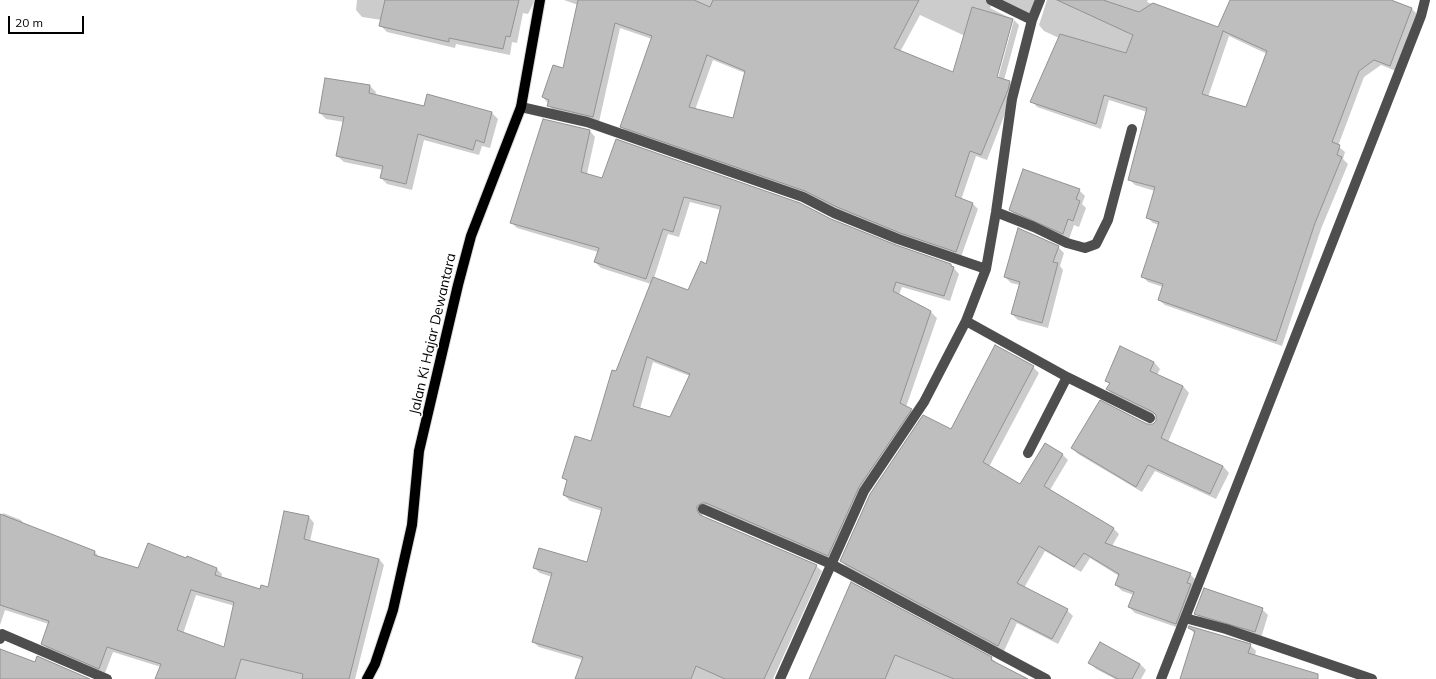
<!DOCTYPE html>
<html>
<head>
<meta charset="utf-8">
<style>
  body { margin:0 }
  #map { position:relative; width:1436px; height:679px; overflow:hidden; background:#fff; font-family:Mulish,sans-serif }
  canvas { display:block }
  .scale { position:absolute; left:8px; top:16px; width:76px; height:18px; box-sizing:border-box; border:2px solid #000; border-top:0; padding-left:5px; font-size:12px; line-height:14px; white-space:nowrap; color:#000; -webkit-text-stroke:3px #fff; paint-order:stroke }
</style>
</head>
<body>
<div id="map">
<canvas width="1436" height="679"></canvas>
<div class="scale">20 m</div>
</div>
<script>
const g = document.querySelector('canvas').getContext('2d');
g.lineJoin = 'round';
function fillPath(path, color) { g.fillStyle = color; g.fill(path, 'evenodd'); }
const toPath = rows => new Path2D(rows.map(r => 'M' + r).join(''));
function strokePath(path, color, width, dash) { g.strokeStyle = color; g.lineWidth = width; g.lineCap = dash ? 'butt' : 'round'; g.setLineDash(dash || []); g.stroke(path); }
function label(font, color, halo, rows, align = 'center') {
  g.font = font + ' Mulish,sans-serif'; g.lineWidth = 3; g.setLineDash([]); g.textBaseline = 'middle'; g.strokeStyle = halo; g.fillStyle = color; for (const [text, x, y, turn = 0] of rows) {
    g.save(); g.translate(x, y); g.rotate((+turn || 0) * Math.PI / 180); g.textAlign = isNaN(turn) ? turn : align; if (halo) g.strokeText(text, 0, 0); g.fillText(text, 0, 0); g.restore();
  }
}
fillPath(toPath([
  [357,0,535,0,528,14,523,13,517,43,512,42,510,55,456,44,455,48,387,32,381,26,382,20,362,17,356,10],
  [564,0,994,0,990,8,1014,20,1012,20,995,81,997,82,1014,20,1019,25,1004,80,1009,82,1015,88,987,160,976,156,961,200,972,203,978,209,961,257,907,238,844,213,627,132,621,126,652,39,620,28,599,122,554,112,543,97,563,69,578,5],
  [920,15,965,36,954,74,900,52],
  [713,60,745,73,734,119,695,110],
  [1001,0,1045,0,1041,1,1035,16],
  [1047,0,1148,0,1147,2,1219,28,1231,0,1389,0,1411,8,1417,14,1396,71,1381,65,1364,77,1338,146,1345,152,1343,159,1348,164,1321,229,1282,346,1165,305,1159,300,1163,287,1148,282,1142,276,1159,225,1153,223,1147,217,1155,191,1135,185,1129,179,1147,112,1109,100,1101,129,1037,107,1032,101,1059,38,1044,31,1039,25],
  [1229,36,1267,54,1246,108,1208,97],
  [370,86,376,92,375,96,425,107,428,95,492,113,498,119,490,148,482,146,479,155,424,140,412,190,387,184,381,178,383,170,344,162,337,156,344,122,326,119,320,113],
  [590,131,595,137,587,174,602,179,831,220,895,246,951,265,959,274,950,301,902,287,899,295,931,312,937,318,906,407,917,415,864,493,834,561,703,512,702,517,816,566,822,571,773,679,577,679,583,660,539,647,533,642,552,577,540,573,534,568,587,563,602,511,570,501,564,495,568,482,563,478,592,442,651,284,601,268,595,262,598,252,517,228,512,223],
  [690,202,721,210,707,265,688,292,654,278,668,234,679,237],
  [653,362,690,376,671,419,640,409],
  [1079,190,1085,196,1082,204,1086,208,1079,227,1074,225,1069,239,1016,216,1010,210],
  [1058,247,1064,253,1060,266,1063,270,1048,328,1018,320,1012,314,1020,285,1011,283,1005,277],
  [1154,362,1160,369,1157,375,1183,386,1189,393,1168,442,1223,466,1229,473,1216,499,1155,471,1142,492,1078,454,1072,448,1147,425,1154,425,1157,421,1157,416,1113,395,1107,389,1110,384,1106,380],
  [1033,367,1039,373,989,467,1020,486,1062,454,1068,460,1050,490,1114,529,1119,534,1112,546,1190,574,1196,580,1182,629,1135,613,1129,607,1134,595,1122,591,1116,585,1119,576,1090,558,1081,572,1045,551,1024,588,1067,610,1073,616,1058,644,1017,623,1004,651,847,567,841,561,951,430],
  [3,513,21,520,24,524,95,552,100,558,138,569,187,560,217,569,222,574,221,578,260,590,268,588,309,517,314,523,310,541,379,559,384,565,355,679,179,679,161,667,113,652,105,673,48,649,42,643,49,624,5,610,0,625,0,520],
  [196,595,235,606,224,649,183,634],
  [851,583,991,658,1017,679,811,679],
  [1262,609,1268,615,1261,638,1201,619,1195,613],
  [1189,628,1250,645,1256,651,1255,656,1310,679,1181,679,1195,634],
  [1100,643,1140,664,1146,670,1141,679,1115,679,1096,669,1090,663]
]), '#0003');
const building = toPath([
  [385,0,519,0,510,37,506,36,503,49,449,38,449,42,379,26,385,0],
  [578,0,694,0,710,7,713,0,919,0,894,48,953,72,972,7,1013,19,997,77,1010,81,1008,90,981,155,970,151,955,196,973,203,956,252,900,233,837,207,805,191,620,127,652,36,615,23,593,117,547,106,549,100,542,97,553,65,563,68,578,0],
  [707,55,745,71,733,118,689,107,707,55],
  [1057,0,1103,0,1139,12,1153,3,1218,27,1230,0,1391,0,1412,8,1390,66,1374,60,1359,71,1332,142,1340,145,1337,155,1342,157,1315,223,1276,341,1158,300,1163,284,1141,277,1159,222,1146,218,1155,187,1128,180,1147,108,1104,95,1096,124,1030,102,1060,34,1126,53,1133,35,1057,0],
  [1223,31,1267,51,1246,107,1202,94,1223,31],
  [325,78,370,85,369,93,424,106,427,94,492,112,484,143,476,140,473,150,418,134,406,184,380,178,383,166,336,156,344,117,319,113,325,78],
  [543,119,590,130,581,172,602,178,616,139,800,203,831,219,896,245,951,264,951,266,954,267,944,296,896,282,893,291,931,311,900,403,912,409,859,487,828,556,706,503,702,503,697,506,697,510,700,515,817,565,764,679,725,679,696,666,691,679,575,679,583,657,532,642,552,573,533,568,539,548,587,562,602,508,563,495,567,480,562,478,575,436,591,441,612,370,616,371,653,277,688,290,701,261,706,264,721,206,684,197,673,232,663,229,646,279,594,262,599,248,510,223,543,119],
  [647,357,690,374,670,417,633,406,647,357],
  [1023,169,1080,189,1076,199,1080,201,1073,221,1068,219,1063,234,1009,210,1023,169],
  [1018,228,1059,246,1053,262,1058,263,1042,323,1011,314,1020,282,1004,277,1018,228],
  [995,345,1034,366,983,462,1020,484,1045,443,1063,454,1044,486,1114,528,1105,543,1191,573,1187,583,1191,584,1176,624,1128,607,1134,592,1115,585,1119,574,1084,553,1074,567,1039,546,1017,583,1068,609,1052,639,1011,618,998,646,840,561,870,494,923,415,951,429,995,345],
  [1120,346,1154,362,1150,371,1183,386,1161,438,1223,466,1210,494,1148,465,1136,487,1071,448,1100,400,1147,424,1153,424,1156,421,1156,415,1153,412,1106,389,1110,383,1105,381,1120,346],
  [284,511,309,516,304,539,379,559,349,679,302,679,303,674,241,659,235,679,155,679,161,664,107,647,99,669,41,644,49,621,0,605,0,514,95,551,94,555,138,568,148,543,186,558,187,556,217,568,215,575,260,589,261,585,268,587,284,511],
  [191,590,234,602,224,647,177,630,191,590],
  [851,582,992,657,991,660,1028,679,954,679,895,655,885,679,809,679,851,582],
  [1204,588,1263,608,1255,632,1194,614,1204,588],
  [1189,626,1251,644,1248,653,1318,674,1318,679,1180,679,1195,631,1188,628,1189,626],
  [1100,642,1140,664,1132,679,1118,679,1088,663,1100,642],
  [0,649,35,662,37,656,90,679,0,679,0,649]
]);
fillPath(building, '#bebebe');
strokePath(building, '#929292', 1);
const major = toPath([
  [367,679,375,664,393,610,412,525,419,451,458,285,471,236,521,107,540,0]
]);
strokePath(major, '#dbdbdb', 12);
strokePath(toPath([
  [991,0,1032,20],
  [521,107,587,122,803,197,834,213,898,239,986,269],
  [996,212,1034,227,1067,243,1085,248,1096,244,1108,220,1132,129],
  [966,321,1067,377,1150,418],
  [1028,453,1067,377],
  [703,509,831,564,1046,679],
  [1185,618,1421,16,1425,0],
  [0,639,2,634,107,679],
  [780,679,864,491,924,402,966,321,986,269,996,212,1012,99,1032,20,1040,0],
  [1161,679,1185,618,1226,629,1372,679]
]), '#4e4e4e', 10);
strokePath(major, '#000', 10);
label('14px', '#000', '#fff', [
  ["Jalan Ki Hajar Dewantara",433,334,-77]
]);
</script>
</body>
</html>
